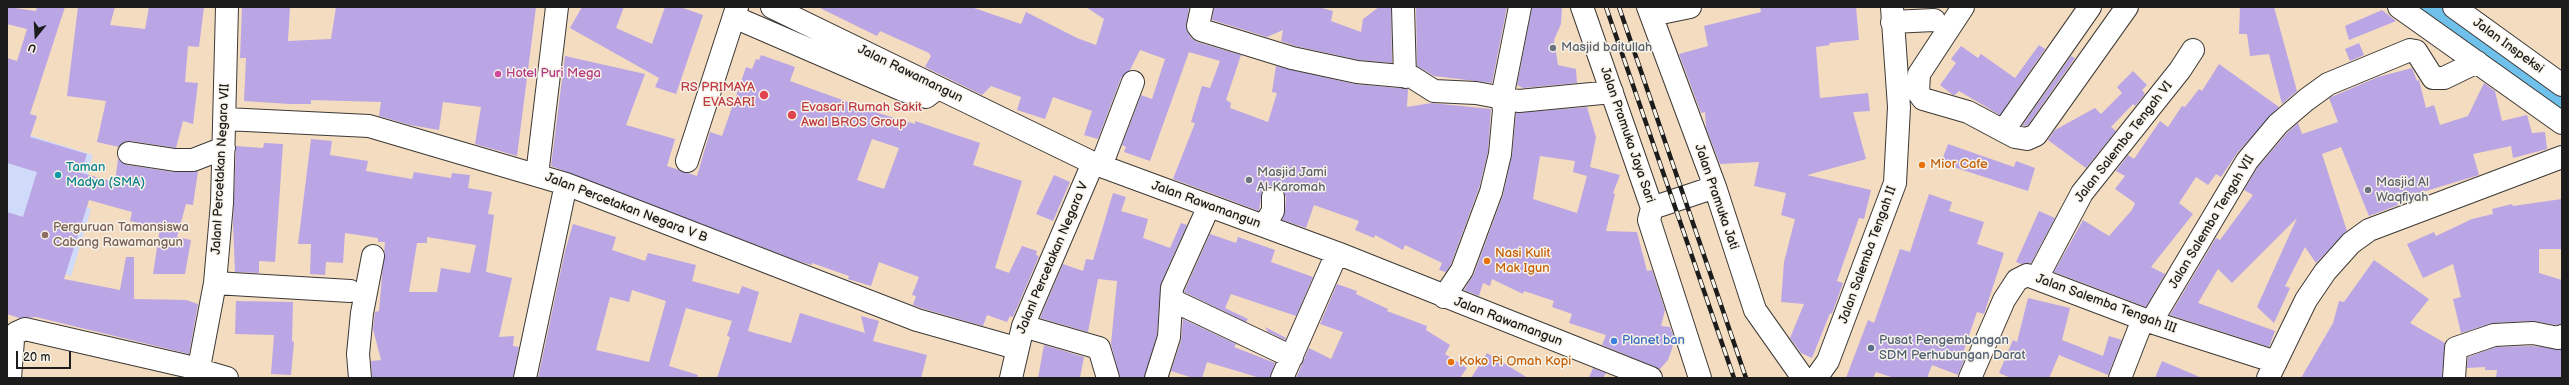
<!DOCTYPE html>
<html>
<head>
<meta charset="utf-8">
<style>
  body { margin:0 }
  #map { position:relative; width:2569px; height:385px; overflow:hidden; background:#f4dcc0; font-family:"Balsamiq Sans",sans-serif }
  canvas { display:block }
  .frame { position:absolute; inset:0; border:8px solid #1c1c1c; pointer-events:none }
  .north { position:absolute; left:16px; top:16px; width:40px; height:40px; -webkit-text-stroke:3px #f7f3e8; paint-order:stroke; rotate:198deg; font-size:11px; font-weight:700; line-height:16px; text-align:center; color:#1c1c1c }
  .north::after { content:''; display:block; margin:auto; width:14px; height:18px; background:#1c1c1c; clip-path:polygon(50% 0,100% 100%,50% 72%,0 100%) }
  .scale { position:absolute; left:16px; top:351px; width:55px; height:18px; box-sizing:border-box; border:2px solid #1c1c1c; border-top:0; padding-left:5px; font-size:12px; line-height:14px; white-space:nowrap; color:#1c1c1c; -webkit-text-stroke:3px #f7f3e8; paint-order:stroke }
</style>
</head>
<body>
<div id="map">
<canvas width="2569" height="385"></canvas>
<div class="frame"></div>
<div class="north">U</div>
<div class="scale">20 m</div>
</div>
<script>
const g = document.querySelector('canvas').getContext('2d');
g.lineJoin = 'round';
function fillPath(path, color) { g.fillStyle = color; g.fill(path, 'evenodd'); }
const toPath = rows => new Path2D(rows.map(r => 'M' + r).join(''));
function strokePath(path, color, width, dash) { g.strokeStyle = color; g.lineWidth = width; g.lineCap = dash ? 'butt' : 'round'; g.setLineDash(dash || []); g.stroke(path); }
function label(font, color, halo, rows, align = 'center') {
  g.font = font + ' "Balsamiq Sans",sans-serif'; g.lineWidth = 3; g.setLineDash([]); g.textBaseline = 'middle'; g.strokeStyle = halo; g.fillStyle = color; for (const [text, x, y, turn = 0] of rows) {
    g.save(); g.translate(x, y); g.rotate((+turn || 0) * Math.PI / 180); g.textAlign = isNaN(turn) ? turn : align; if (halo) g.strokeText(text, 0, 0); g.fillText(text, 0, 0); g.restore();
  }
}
fillPath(toPath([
  [7,128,93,155,81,198,83,205,91,209,71,276,23,260,7,308]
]), '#d0daf9');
strokePath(toPath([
  [2427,7,2562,111]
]), '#6fc1eb', 33);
fillPath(toPath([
  [7,7,36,11,37,7,65,7,30,114,37,116,30,137,87,154,81,173,115,182,118,159,127,165,173,172,198,171,193,205,186,204,177,237,191,240,185,274,153,274,160,228,130,221,132,212,89,200,64,279,120,290,126,257,134,257,134,299,186,300,198,304,189,354,36,317,19,318,7,314,7,212,23,217,37,172,7,163,7,58,17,61,27,29,7,24],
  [78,7,115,7,110,25,145,29,149,7,204,7,199,47,188,46,185,82,198,83,193,124,183,121,176,148,131,141,124,142,119,147,97,142,106,101,67,96],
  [242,7,290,7,288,41,331,39,336,7,536,7,517,156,475,144,481,107,443,102,439,130,410,125,379,116,381,102,311,100,311,104,290,104,244,101,246,58,240,58],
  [582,7,624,7,616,28,652,44,665,7,680,7,703,15,676,94,655,87,659,78,570,28],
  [818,7,971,7,1021,24,1026,12,1077,38,1096,45,1104,19,1086,7,1189,7,1186,28,1191,38,1197,42,1241,55,1226,100,1231,103,1230,108,1268,122,1277,93,1272,92,1276,66,1354,84,1408,89,1407,107,1431,103,1491,109,1488,152,1479,188,1451,264,1446,272,1439,270,1442,263,1405,245,1403,250,1375,235,1374,238,1355,230,1359,221,1314,205,1306,228,1282,220,1285,211,1286,197,1279,186,1267,186,1262,190,1259,211,1173,179,1195,123,1191,122,1202,86,1210,88,1220,61,1189,52,1150,161,1124,152,1126,147,1122,145,1141,95,1152,99,1165,59,1140,50,1130,70,1121,78,1098,139,1084,135,1092,111,1053,97,1045,119,1017,110,1021,97,991,86,982,95,925,67,931,56,929,53,880,31,877,36],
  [1214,7,1318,7,1333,11,1331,21,1361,32,1363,19,1379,7,1391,7,1392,63,1359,60,1295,46,1281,41,1283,30,1267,37,1212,20],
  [1416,7,1507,7,1492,83,1434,76,1417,66],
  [1532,7,1562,7,1561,24,1554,40,1558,65,1576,69,1577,83,1523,88,1517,85],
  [1760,7,1856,7,1859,40,1829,43,1830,45,1816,47,1820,98,1868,93,1870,111,1853,112,1866,159,1807,175,1871,190,1864,219,1859,218,1837,281,1843,283,1832,314,1830,313,1812,358,1801,353,1790,338,1804,304,1781,302,1784,262,1795,219,1781,215,1786,193,1754,186,1759,162,1720,164,1706,128,1705,112,1701,113,1679,54,1708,46,1704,26,1761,12],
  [2240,7,2274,7,2297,91,2282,104,2269,54,2250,56,2247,34,2239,34],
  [2382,10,2396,21,2349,40,2345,26],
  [2359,43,2364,55,2350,61,2345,49],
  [2039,45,2045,49,2000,115,1959,91,1955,95,1953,95,1940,85,1956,63,1951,59,1961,46,1978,58,1981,54,2015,78],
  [761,55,795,67,790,81,878,113,915,124,915,121,980,143,973,165,1022,181,995,268,1009,273,1022,246,1037,251,1036,255,1039,256,1013,317,1010,316,1007,322,987,315,983,326,921,308,913,305,916,296,912,295,919,277,879,262,871,286,848,279,849,276,812,263,812,265,798,261,551,166,565,56,645,74,626,125,675,139,667,166,697,176,710,132,722,136,746,67,752,69,756,59,759,60],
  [872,139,899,148,884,189,857,180],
  [2071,56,2075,58,2028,125,2022,126],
  [2219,64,2279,107,2237,153,2221,177,2216,174,2208,185,2196,177,2179,203,2193,214,2151,267,2165,274,2146,307,2054,272,2083,220,2109,236,2132,210,2135,203,2115,189,2125,176,2116,171,2128,155,2134,159,2160,121,2168,127,2182,106,2185,107,2199,89,2202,91],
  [2412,68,2417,81,2419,80,2426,108,2434,105,2440,125,2468,116,2484,83,2495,91,2502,121,2527,115,2532,133,2545,132,2547,149,2513,158,2511,146,2473,154,2479,175,2396,200,2398,205,2369,216,2341,147,2322,154,2347,231,2316,263,2305,247,2285,286,2290,288,2274,323,2257,307,2297,218,2232,283,2218,269,2198,303,2275,331,2269,347,2170,315,2216,238,2220,240,2253,195,2244,190,2257,168,2287,133,2298,123,2302,134,2338,122,2329,98,2378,77],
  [2133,71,2147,85,2142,90,2145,94,2135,106,2133,104,2111,127,2116,131,2086,168,2048,140,2055,130,2095,108,2101,114,2122,93,2117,87],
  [1587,107,1596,137,1590,167,1620,175,1613,193,1615,194,1606,231,1637,232,1647,271,1652,270,1665,310,1661,326,1670,327,1675,340,1668,360,1660,369,1602,345,1606,335,1569,323,1572,314,1552,307,1554,301,1524,291,1523,294,1492,279,1490,286,1483,283,1479,296,1464,290,1474,274,1503,195,1512,155,1516,113],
  [1540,156,1575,161,1573,172,1587,176,1577,213,1533,199],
  [311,139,332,141,330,155,368,161,366,171,412,179,414,172,451,178,452,173,470,175,468,188,492,192,488,214,494,215,486,272,512,278,499,337,514,336,513,346,519,347,513,378,372,378,371,361,381,360,373,329,375,312,379,311,385,242,378,242,378,238,345,233,343,263,326,262,325,275,310,274,311,244,298,244],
  [427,237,476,245,470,273,441,268,437,292,409,292,417,243,427,243],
  [264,143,283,144,275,262,259,261,259,273,235,272,233,223,236,146,263,148],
  [1948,144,2014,167,2016,161,2035,168,2028,191,1941,163],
  [1054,175,1070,182,1053,221,1036,214],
  [1113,193,1126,197,1121,211,1148,219,1143,238,1170,248,1181,223,1187,225,1161,283,1157,335,1144,378,1120,378,1111,344,1117,281,1098,279,1088,332,1040,318,1063,264,1083,271,1086,259,1093,260],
  [1929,194,1952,202,1949,211,1984,222,1977,244,2004,253,1984,314,1977,312,1963,353,1966,355,1958,375,1932,365,1927,378,1894,378,1876,372,1873,378,1846,378,1868,320,1874,323,1900,249,1910,252],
  [2562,199,2562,249,2539,249,2539,273,2562,280,2562,324,2556,325,2533,321,2493,323,2461,333,2453,299,2461,297,2453,264,2423,278,2407,244,2434,232,2436,236,2472,219,2493,214,2492,209,2512,204,2513,206],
  [2039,211,2055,218,2031,263,2021,264,2016,262],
  [573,224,616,237,612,250,645,261,648,253,696,265,692,281,739,294,742,286,759,292,748,331,791,343,800,313,865,333,861,316,879,321,873,341,927,355,921,378,717,378,730,337,727,336,732,321,686,308,669,366,698,375,697,378,538,378,565,251],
  [632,290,666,301,649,362,596,350,610,297,629,302],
  [1210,234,1236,243,1238,237,1275,250,1271,262,1313,277,1296,316,1231,294,1225,308,1248,319,1246,322,1184,292],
  [2374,260,2429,299,2410,323,2445,343,2442,378,2301,378,2333,323,2339,301,2344,302],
  [1337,284,1357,291,1356,294,1388,309,1387,311,1427,326,1426,330,1450,345,1445,354,1467,368,1460,378,1296,378,1309,348,1331,359,1343,332,1320,324],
  [2028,298,2070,308,2062,340,2103,356,2109,336,2122,340,2108,375,2059,355,2049,378,2011,378,1999,373,2013,340,2017,342],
  [236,301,293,302,292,341,294,342,291,375,271,374,274,335,235,334],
  [1183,319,1236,344,1234,347,1275,363,1270,378,1260,378,1207,362,1202,378,1193,378,1171,371,1181,341],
  [1265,327,1286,338,1285,340,1268,332],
  [1044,345,1084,357,1080,378,1038,378],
  [2532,346,2562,349,2562,378,2496,378,2497,370,2485,370,2485,367,2467,368,2468,357,2496,347],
  [1487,353,1528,378,1471,378],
  [2162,361,2202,378,2155,378],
  [1593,368,1606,373,1603,378,1589,378]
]), '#baa5e5');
const minor = toPath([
  [772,7,1093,163,1337,253,1651,378],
  [1202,7,1198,26,1201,30,1292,58,1357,72,1412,77,1434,91,1476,93,1519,101,1612,92],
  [1403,7,1405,77],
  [1582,7,1652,208,1649,220,1700,378],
  [1648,7,1715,187,1755,310,1803,378],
  [1963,7,1919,74,1918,92,1923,99,1968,112,2015,137,2027,139,2036,135,2127,7],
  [2399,7,2562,123],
  [2454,7,2562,85],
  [1651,15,1690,7],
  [734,17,905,91,926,97,938,88],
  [1892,22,1934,20],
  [225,119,369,126,566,184,917,320,1016,348],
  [2004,130,2090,7],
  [129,153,175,160,193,160,224,148],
  [687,161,737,7],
  [1101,166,1133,82],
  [537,175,557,7],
  [1652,208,1715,187],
  [1264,226,1273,211,1273,197],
  [2037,278,2082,193,2180,70,2193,50],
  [215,283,350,291],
  [1444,297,1462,270,1491,192,1500,154,1504,110,1502,98,1520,7],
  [1172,300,1292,357],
  [2151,322,2247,161,2278,124,2306,100,2328,84,2410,50,2416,51,2433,78,2444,78,2477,62],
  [1023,326,1099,348,1108,378],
  [10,378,13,340,16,333,25,329,186,366,227,378],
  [197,378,215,283,222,203,227,7],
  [360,378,358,354,362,313,373,256],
  [525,378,566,184],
  [1011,378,1023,326,1093,163],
  [1156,378,1169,337,1172,288,1209,206],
  [1282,378,1337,253],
  [1816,378,1828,361,1895,183,1899,107,1892,7],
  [1970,378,2004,300,2017,280,2027,275,2151,322,2276,362],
  [2120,378,2143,319],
  [2268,378,2306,300,2325,272,2351,243,2369,230,2562,157],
  [2454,378,2456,348,2494,335,2533,333,2558,338,2562,336]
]);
strokePath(minor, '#3c3935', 24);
strokePath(minor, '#fff', 22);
const rail = toPath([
  [1606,7,1734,378],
  [1619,7,1746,378]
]);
strokePath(rail, '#1c1c1c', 4.5);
strokePath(rail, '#f7f3e8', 3, [9]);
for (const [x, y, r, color] of [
  [1553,48,4,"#6b7280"],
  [498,74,4,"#d1479c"],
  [764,95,5,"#e0444e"],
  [792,115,5,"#e0444e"],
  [1922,165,4,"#e8710a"],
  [58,175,4,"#0f9aa8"],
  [1249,180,4,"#6b7280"],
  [2368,190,4,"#6b7280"],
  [45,235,4,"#8d6e63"],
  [1487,261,4,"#e8710a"],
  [1614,341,4,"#3f7fe0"],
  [1871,348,4,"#5c6f8a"],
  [1451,362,4,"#e8710a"]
]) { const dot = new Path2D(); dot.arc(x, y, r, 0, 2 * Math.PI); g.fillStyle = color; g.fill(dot); strokePath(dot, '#f7f3e8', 1.5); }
label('13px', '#1c1c1c', '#f7f3e8', [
  ["Jalan Inspeksi",2508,46,36],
  ["Jalan Rawamangun",910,74,26],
  ["Jalan Pramuka Jaya Sari",1627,135,71],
  ["Jalan Salemba Tengah VI",2124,142,-52],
  ["Jalanl Percetakan Negara VII",221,169,-87],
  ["Jalan Pramuka Jati",1716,197,71],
  ["Jalan Rawamangun",1206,205,20],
  ["Jalan Percetakan Negara V B",626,208,21],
  ["Jalan Salemba Tengah VII",2212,222,-59],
  ["Jalan Salemba Tengah II",1868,255,-70],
  ["Jalanl Percetakan Negara V",1053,258,-67],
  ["Jalan Salemba Tengah III",2106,304,20],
  ["Jalan Rawamangun",1508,322,21]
]);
label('13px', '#5b616d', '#f7f3e8', [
  ["Masjid baitullah",1561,48],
  ["Masjid Jami",1257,173],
  ["Al-Karomah",1257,188],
  ["Masjid Al",2376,183],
  ["Waqfiyah",2376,198]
], 'left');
label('13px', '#b23c85', '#f7f3e8', [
  ["Hotel Puri Mega",506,74]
], 'left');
label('13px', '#be3a42', '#f7f3e8', [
  ["RS PRIMAYA",755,88],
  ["EVASARI",755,103],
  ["Evasari Rumah Sakit",801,108,"left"],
  ["Awal BROS Group",801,123,"left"]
], 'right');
label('13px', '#c56008', '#f7f3e8', [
  ["Mior Cafe",1930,165],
  ["Nasi Kulit",1495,254],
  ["Mak Igun",1495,269],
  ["Koko Pi Omah Kopi",1459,362]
], 'left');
label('13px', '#0d838f', '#f7f3e8', [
  ["Taman",66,168],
  ["Madya (SMA)",66,183]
], 'left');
label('13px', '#785e54', '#f7f3e8', [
  ["Perguruan Tamansiswa",53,228],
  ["Cabang Rawamangun",53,243]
], 'left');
label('13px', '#366cbe', '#f7f3e8', [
  ["Planet ban",1622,341]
], 'left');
label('13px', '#4e5e75', '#f7f3e8', [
  ["Pusat Pengembangan",1879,341],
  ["SDM Perhubungan Darat",1879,356]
], 'left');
</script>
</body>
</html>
